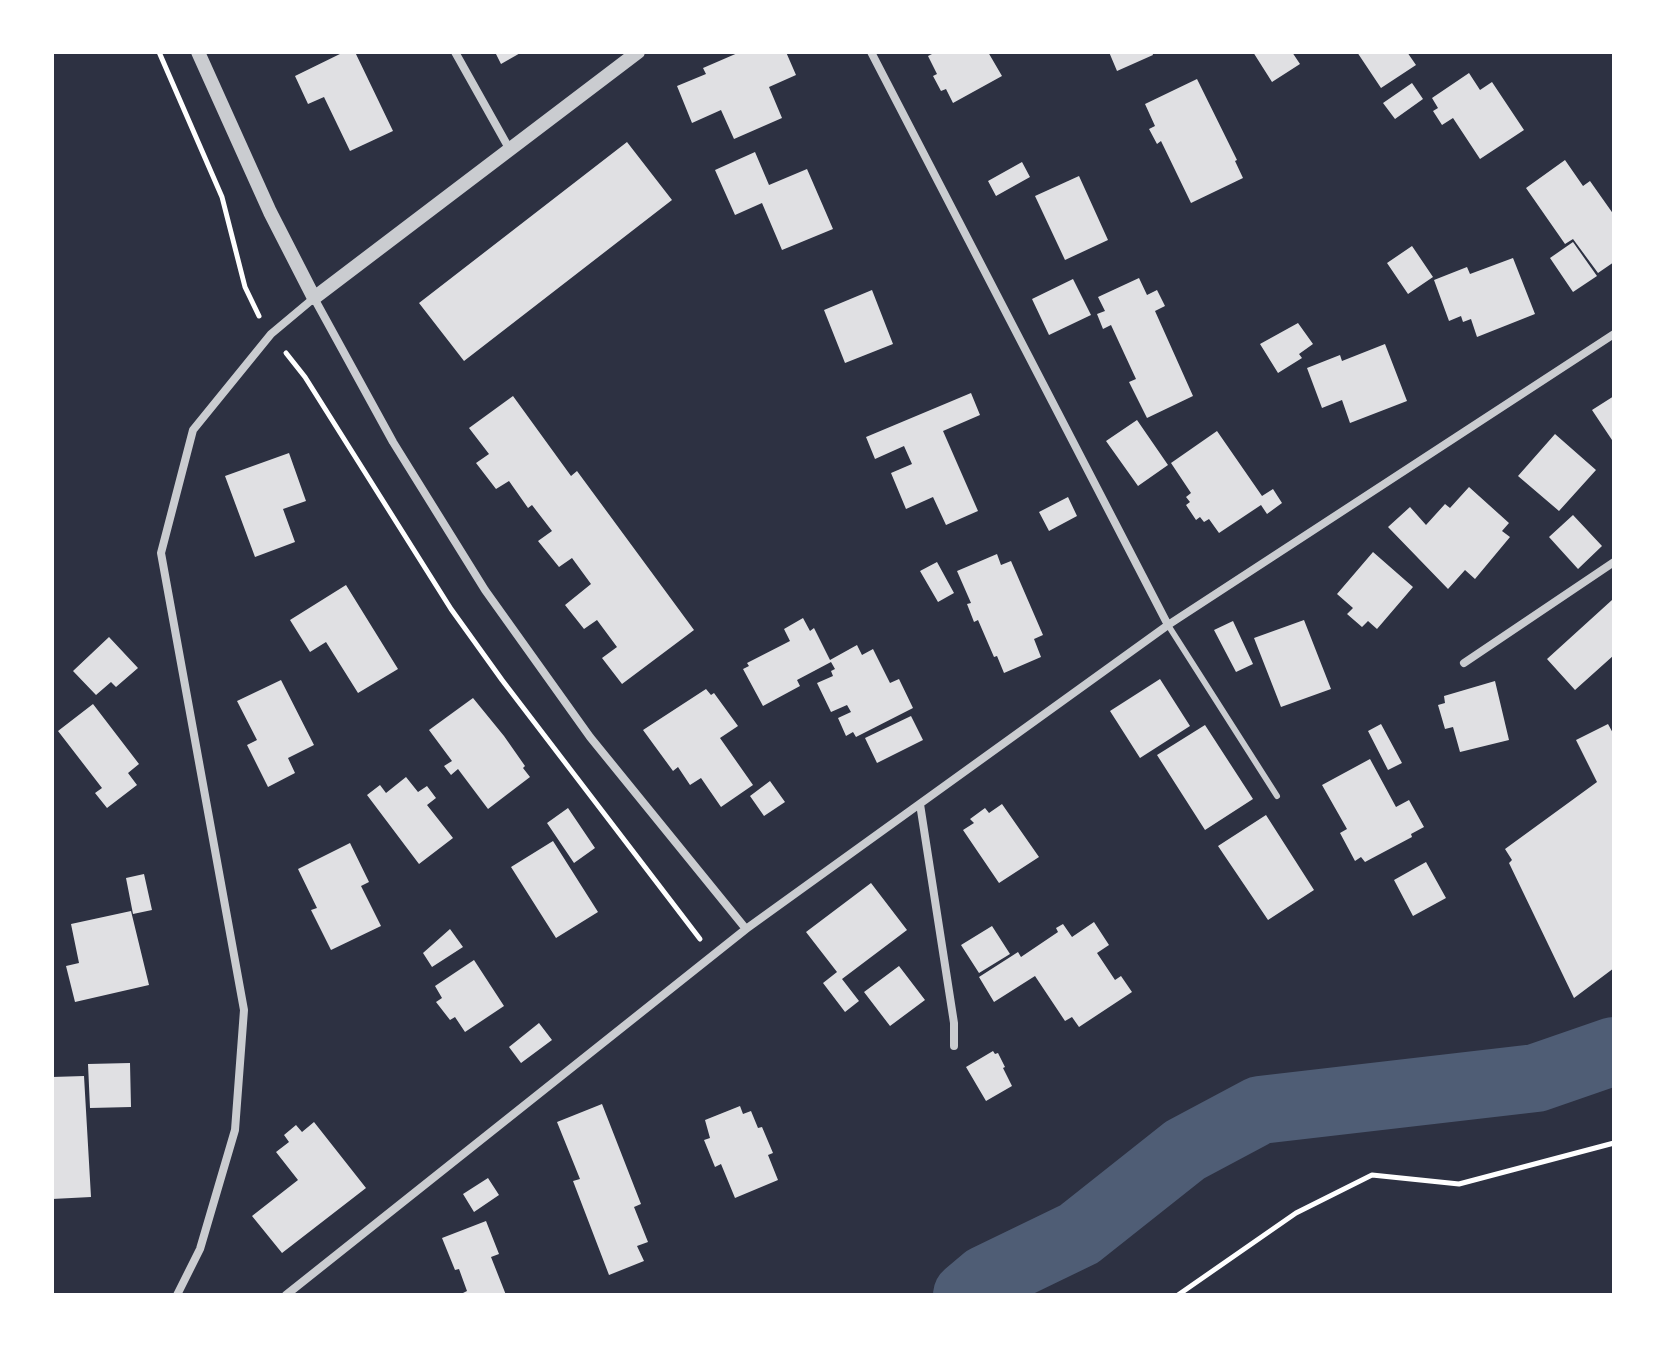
<!DOCTYPE html>
<html>
<head>
<meta charset="utf-8">
<style>
  body { margin:0 }
  #map { position:relative; width:1666px; height:1347px; overflow:hidden; background:#2d3142; font-family:"DejaVu Sans",sans-serif }
  canvas { display:block }
  .frame { position:absolute; inset:0; border:54px solid #fff; pointer-events:none }
</style>
</head>
<body>
<div id="map">
<canvas width="1666" height="1347"></canvas>
<div class="frame"></div>
</div>
<script>
const g = document.querySelector('canvas').getContext('2d');
g.lineJoin = 'round';
const toPath = rows => new Path2D(rows.map(r => 'M' + r).join(''));
function strokePath(path, color, width, dash) { g.strokeStyle = color; g.lineWidth = width; g.lineCap = dash ? 'butt' : 'round'; g.setLineDash(dash || []); g.stroke(path); }
function fillPath(path, color) { g.fillStyle = color; g.fill(path, 'evenodd'); }
strokePath(toPath([
  [967,1295,986,1279,1079,1234,1185,1150,1260,1110,1536,1078,1614,1051]
]), '#4f5d75', 68);
fillPath(toPath([
  [344,52,355,52,393,131,350,151,324,97,308,104,295,76],
  [495,52,522,52,501,64],
  [740,52,786,52,796,75,769,87,782,118,734,139,721,110,692,123,677,86,706,74,703,68],
  [936,52,988,52,1002,76,953,103,946,89,941,91,933,76,937,74,928,56],
  [1109,52,1152,52,1153,55,1117,71],
  [1253,52,1292,52,1300,64,1272,82],
  [1357,52,1407,52,1416,65,1381,88],
  [1469,73,1480,90,1492,82,1524,130,1480,159,1453,118,1442,125,1433,111,1438,108,1432,98],
  [1197,79,1237,160,1235,161,1243,178,1191,203,1161,141,1157,144,1149,129,1155,126,1145,104],
  [1412,83,1423,99,1395,119,1383,103],
  [627,142,672,200,464,361,419,303],
  [755,152,769,185,807,169,833,229,782,250,762,203,735,215,715,170],
  [1565,160,1583,186,1590,181,1614,215,1614,262,1598,273,1573,239,1565,244,1526,188],
  [1022,162,1030,177,996,196,988,181],
  [1079,176,1108,240,1065,260,1035,196],
  [1573,242,1597,276,1573,292,1550,258],
  [1412,246,1433,277,1408,294,1387,263],
  [1513,258,1535,314,1477,337,1471,319,1463,322,1461,316,1449,321,1434,280,1467,267,1470,274],
  [1139,278,1147,295,1157,290,1165,306,1155,311,1193,396,1147,418,1129,382,1136,379,1111,325,1103,329,1097,314,1105,311,1098,297],
  [1073,279,1091,315,1049,335,1032,299],
  [872,290,893,344,845,363,824,310],
  [1298,323,1313,344,1299,354,1302,358,1278,373,1260,344],
  [1385,344,1407,401,1350,423,1342,400,1322,408,1307,368,1340,355,1342,361],
  [971,393,980,415,943,431,978,511,946,525,933,497,906,509,891,473,912,464,904,446,875,459,866,437],
  [513,396,571,476,577,471,694,630,622,684,602,658,617,647,597,620,584,629,565,605,591,584,572,558,559,567,538,541,552,531,532,505,528,508,509,481,496,489,476,463,489,454,469,428],
  [1614,396,1614,443,1592,410],
  [1137,420,1168,465,1138,486,1106,441],
  [1217,431,1262,496,1273,489,1282,503,1267,514,1261,505,1219,533,1209,519,1204,522,1200,517,1196,520,1186,505,1190,502,1186,497,1191,493,1171,463],
  [1555,434,1596,470,1559,511,1518,476],
  [289,453,306,501,283,509,295,542,255,557,225,476],
  [1469,487,1509,523,1502,531,1510,537,1475,579,1465,570,1448,589,1388,527,1410,507,1426,525,1445,504,1450,508],
  [1068,497,1077,516,1049,531,1039,512],
  [1573,515,1602,546,1578,569,1549,537],
  [1373,552,1413,587,1377,629,1368,621,1362,627,1347,614,1353,608,1337,594],
  [997,554,1001,565,1011,561,1043,635,1034,639,1041,657,1004,673,997,656,994,657,978,620,974,622,967,604,971,603,957,571],
  [937,562,954,593,938,602,920,571],
  [346,585,398,669,358,693,326,642,310,652,290,620],
  [1612,600,1614,603,1614,655,1575,690,1547,659],
  [803,618,810,631,814,628,830,660,857,645,862,655,873,649,890,683,899,679,913,708,856,737,853,732,846,736,838,718,851,712,847,705,831,712,817,683,833,676,831,671,835,669,831,662,797,680,800,686,763,706,743,669,749,666,747,663,790,641,784,629],
  [1304,620,1331,689,1281,707,1254,638],
  [1233,621,1253,664,1236,672,1214,630],
  [109,637,138,668,116,687,111,682,96,695,73,671],
  [1160,679,1190,726,1140,758,1110,711],
  [281,680,314,745,288,758,295,773,268,787,247,745,257,740,237,701],
  [1495,681,1509,740,1460,752,1453,727,1445,729,1438,705,1445,703,1444,696],
  [706,689,711,695,714,693,738,726,720,738,753,785,721,807,701,778,690,785,678,767,673,771,643,730],
  [473,698,504,736,525,766,523,768,530,777,488,809,458,769,451,775,444,766,452,761,429,730],
  [93,704,139,764,128,773,137,785,107,808,95,793,102,788,58,731],
  [911,716,923,740,877,763,865,738],
  [1381,724,1402,763,1388,770,1368,731],
  [1608,724,1614,735,1614,968,1574,998,1509,863,1512,860,1505,849,1597,782,1576,740],
  [1205,725,1253,799,1205,830,1157,755],
  [1370,759,1396,807,1409,800,1424,827,1411,834,1412,837,1365,862,1361,857,1355,861,1340,833,1347,829,1322,785],
  [406,777,418,792,427,786,436,798,427,805,453,838,419,864,367,795,380,785,386,793],
  [770,781,785,802,764,816,750,796],
  [1002,804,1039,857,999,883,963,830,974,823,970,819,985,808,989,813],
  [568,808,595,848,574,863,547,823],
  [1266,815,1314,890,1268,920,1218,846],
  [553,841,598,912,556,938,511,867],
  [350,843,369,882,361,886,381,926,331,950,311,910,317,908,298,869],
  [1426,862,1446,898,1413,916,1394,880],
  [144,874,152,910,133,914,126,878],
  [871,883,907,930,842,979,859,1001,845,1012,823,983,837,972,806,932],
  [131,911,149,985,75,1002,66,966,79,963,71,924],
  [1094,922,1109,945,1097,953,1115,980,1121,976,1132,992,1079,1027,1072,1017,1065,1021,1035,976,994,1002,979,977,1018,952,1021,957,1058,932,1056,928,1063,924,1072,937],
  [992,926,1010,954,979,973,961,945],
  [450,929,463,947,432,967,423,953],
  [474,960,504,1006,465,1032,455,1017,450,1020,436,1002,442,998,435,986],
  [899,966,925,1000,890,1026,864,992],
  [539,1023,552,1040,521,1063,509,1047],
  [993,1051,995,1054,998,1053,1005,1067,1003,1068,1012,1086,986,1101,966,1067],
  [130,1063,131,1107,90,1108,88,1064],
  [84,1076,91,1197,52,1199,52,1077],
  [602,1104,641,1204,634,1207,648,1242,637,1246,644,1261,609,1275,573,1181,580,1179,557,1122],
  [740,1106,743,1114,751,1111,758,1128,762,1127,773,1153,768,1155,778,1180,735,1198,721,1164,715,1167,704,1140,710,1138,705,1120],
  [314,1122,366,1188,282,1253,252,1216,298,1180,276,1152,289,1142,284,1135,296,1125,302,1132],
  [488,1178,499,1195,474,1212,463,1194],
  [486,1221,499,1254,491,1257,506,1295,464,1295,463,1293,467,1291,459,1269,455,1270,442,1238]
]), '#e0e0e3');
strokePath(toPath([
  [159,52,222,197,245,287,259,316],
  [286,353,305,377,451,609,502,680,700,939],
  [1178,1295,1296,1213,1372,1175,1459,1184,1614,1143]
]), '#fff', 5);
strokePath(toPath([
  [1168,625,1277,796]
]), '#caccd0', 6);
strokePath(toPath([
  [455,52,510,150],
  [871,52,1168,625],
  [1464,663,1614,562],
  [920,804,954,1023,954,1046],
  [177,1295,200,1249,235,1130,244,1010,161,553,193,430,271,334,314,298,393,442,485,590,590,737,746,929],
  [286,1295,746,929,1168,625,1614,334]
]), '#caccd0', 8);
strokePath(toPath([
  [198,52,270,212,314,298,638,52]
]), '#caccd0', 14);
</script>
</body>
</html>
